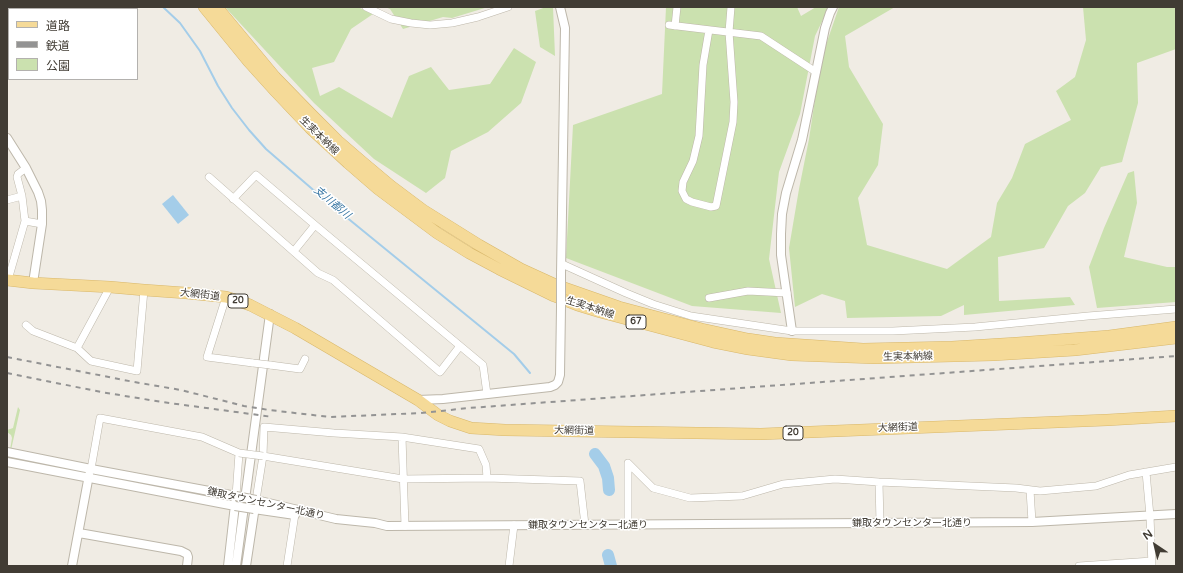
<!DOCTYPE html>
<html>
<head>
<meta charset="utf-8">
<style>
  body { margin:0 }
  #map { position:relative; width:1183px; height:573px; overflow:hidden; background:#f0ece4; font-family:"Varela Round","Noto Sans JP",sans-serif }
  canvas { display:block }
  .frame { position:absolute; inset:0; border:8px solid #413c34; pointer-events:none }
  .legend { position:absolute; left:8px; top:8px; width:130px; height:72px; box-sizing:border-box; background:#fff; border:1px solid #b3b1ae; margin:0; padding:5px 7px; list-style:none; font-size:12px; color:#413c34 }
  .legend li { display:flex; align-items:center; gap:8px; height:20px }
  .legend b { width:20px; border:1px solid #b3b1ae }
  .north { position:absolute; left:1135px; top:525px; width:40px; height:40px; -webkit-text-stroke:3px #fff; paint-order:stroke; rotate:325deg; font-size:11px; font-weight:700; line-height:16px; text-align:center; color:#413c34 }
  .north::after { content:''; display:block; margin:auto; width:14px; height:18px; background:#413c34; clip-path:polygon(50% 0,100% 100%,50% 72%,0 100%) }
</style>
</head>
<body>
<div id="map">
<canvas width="1183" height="573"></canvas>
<div class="frame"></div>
<ul class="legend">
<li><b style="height:5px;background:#f5da98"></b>道路</li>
<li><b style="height:5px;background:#939393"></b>鉄道</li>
<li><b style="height:11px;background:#cbe1af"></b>公園</li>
</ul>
<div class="north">N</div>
</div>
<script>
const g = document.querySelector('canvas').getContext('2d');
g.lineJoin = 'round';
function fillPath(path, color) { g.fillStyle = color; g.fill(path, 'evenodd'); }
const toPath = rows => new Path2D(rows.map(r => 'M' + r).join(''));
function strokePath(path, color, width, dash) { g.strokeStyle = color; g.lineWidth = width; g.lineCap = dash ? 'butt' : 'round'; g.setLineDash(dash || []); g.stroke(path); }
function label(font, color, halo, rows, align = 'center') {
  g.font = font + ' "Varela Round","Noto Sans JP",sans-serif'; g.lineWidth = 3; g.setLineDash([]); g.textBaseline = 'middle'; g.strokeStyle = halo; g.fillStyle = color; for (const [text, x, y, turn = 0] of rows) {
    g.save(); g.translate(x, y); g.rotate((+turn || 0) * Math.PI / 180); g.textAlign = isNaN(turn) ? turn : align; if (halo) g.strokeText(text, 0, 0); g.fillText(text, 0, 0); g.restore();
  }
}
fillPath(toPath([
  [225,7,358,7,373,14,351,29,334,62,312,68,320,96,339,87,392,118,409,76,431,67,449,90,490,84,514,48,536,62,521,103,488,132,451,151,445,178,426,193,374,159,314,103],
  [385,7,488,7,452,18,443,17,403,29,390,9],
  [546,7,553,7,555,56,540,47,535,11],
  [666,7,797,7,801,16,816,7,829,7,815,36,800,114,779,172,769,259,781,313,692,306,566,258,573,125,662,94],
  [839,7,895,7,845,36,849,67,883,124,878,165,858,198,867,245,947,269,991,237,997,203,1012,178,1025,144,1071,120,1056,91,1075,77,1086,40,1083,7,1176,7,1176,49,1137,63,1138,103,1122,162,1101,167,1085,193,1068,206,1044,248,998,257,999,301,1070,297,1075,305,964,315,964,305,941,316,847,318,845,301,822,294,795,307,789,248,799,189,809,139,821,59],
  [1134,171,1137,203,1124,257,1167,267,1176,267,1176,302,1097,308,1089,267,1104,228,1128,173],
  [18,407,20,410,11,450,10,450,12,438,11,435,7,432,7,430,13,428]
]), '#cbe1af');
fillPath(toPath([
  [173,195,189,215,178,224,162,204]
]), '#a4cde9');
strokePath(toPath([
  [163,7,180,23,200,51,218,86,232,108,249,130,266,149,318,194,514,354,530,373]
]), '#a4cde9', 2);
strokePath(toPath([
  [595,454,604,466,608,478,609,490],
  [608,555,611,566]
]), '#a4cde9', 12);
const minor = toPath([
  [21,7,23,9],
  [366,7,391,19,411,23,430,25,452,23,478,17,508,7],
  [669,25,761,36,816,72],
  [675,26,677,7],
  [7,28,9,27],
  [709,30,703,65,699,136,693,161,683,182,682,191,686,199,692,202,711,207,716,206,733,122,734,102,729,32,731,7],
  [209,177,318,273,333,280,440,372,460,346],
  [233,199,256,175,315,225,483,365,487,394],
  [7,200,22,196],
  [25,221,42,224],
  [294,251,315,225],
  [562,264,626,293,653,304,691,316,792,331,893,331,975,327,1088,316,1176,309],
  [8,280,25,221,22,196,17,177,18,174,26,168],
  [226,297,207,357,253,363],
  [709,298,748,291,787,293],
  [26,325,33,331,77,348,91,361,137,371,144,290],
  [77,348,110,287],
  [270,365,300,369,305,359],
  [402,437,405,526],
  [263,456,403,479,487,478,580,481,585,525],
  [91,469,100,418,202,437,239,453,236,496],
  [1146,472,1150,516,1152,566],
  [879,482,880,523],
  [1030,490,1032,522],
  [256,500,263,456,264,427,334,433,402,437,479,449,486,465,487,478],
  [628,525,628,463,653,488,690,498,742,496,783,484,835,479,879,482,1016,488,1040,491,1096,486,1129,475,1176,467],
  [287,566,295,514],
  [509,566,514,525],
  [1079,566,1152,561]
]);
const tertiary = toPath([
  [560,7,565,28,561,274],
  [53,9,54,7],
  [7,70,9,67],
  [7,138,26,168,38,192,41,201,42,210,42,224,33,283],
  [792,331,781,255,781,234,782,214,786,193,802,140,825,28,830,13,833,7],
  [418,400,443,399,550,387,555,385,558,382,560,375,561,307],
  [7,452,91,469,236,496,228,566],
  [7,462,235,506],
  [254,509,295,515],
  [79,533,181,551,187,554,188,557,187,566],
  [72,566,89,475],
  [236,566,270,314],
  [246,566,256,500,336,519,375,523,387,526,1032,522,1176,514]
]);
const primary = toPath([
  [204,7,248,61,276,92,310,128,348,163,378,189,437,233,469,253,499,269,554,296,577,305,600,312,713,342,748,349,792,355,875,358,993,355,1075,350,1176,338],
  [217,7,275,77,312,115,338,141,360,160,391,186,423,210,479,245,521,269,556,285,619,307,702,329,748,339,775,343,863,349,952,347,1017,343,1109,336,1176,327],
  [7,280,33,283,110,287,144,290,186,293,226,297,239,301,250,305,295,328,418,400,438,415,450,421,471,428,505,430,761,434,1107,420,1176,416]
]);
strokePath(minor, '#bdb7aa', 8);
strokePath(tertiary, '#bdb7aa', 10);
strokePath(primary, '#d8b76a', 12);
strokePath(minor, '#fff', 7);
strokePath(tertiary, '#fff', 8);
strokePath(primary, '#f5da98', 11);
strokePath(toPath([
  [7,357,134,382,181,390,244,406,269,410,330,417,421,413,469,408,1176,356],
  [7,373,101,392,162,402,273,417]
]), '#939393', 2, [5, 5]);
const minorBridge = toPath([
  [253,363,270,365],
  [239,453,263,456]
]);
const tertiaryBridge = toPath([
  [561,307,561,274],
  [236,496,256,500],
  [235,506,254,509]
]);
strokePath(minorBridge, '#bdb7aa', 8, []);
strokePath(tertiaryBridge, '#bdb7aa', 10, []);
strokePath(minorBridge, '#fff', 7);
strokePath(tertiaryBridge, '#fff', 8);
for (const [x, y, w] of [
  [238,301,20],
  [636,322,20],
  [793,433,20]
]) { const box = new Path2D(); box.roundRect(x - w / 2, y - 7, w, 14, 3); g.fillStyle = '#fff'; g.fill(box); strokePath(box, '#413c34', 1); }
label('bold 9px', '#413c34', null, [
  ["20",238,301],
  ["67",636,322],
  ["20",793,433]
]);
label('10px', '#413c34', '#fff', [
  ["生実本納線",319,136,44],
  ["大網街道",200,295,6],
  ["生実本納線",590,308,18],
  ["生実本納線",908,357,-1],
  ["大網街道",898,428,-2],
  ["大網街道",574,431,1],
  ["鎌取タウンセンター北通り",266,504,12],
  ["鎌取タウンセンター北通り",912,523],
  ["鎌取タウンセンター北通り",588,525]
]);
label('italic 11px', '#3876a3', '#fff', [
  ["支川都川",332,203,40]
]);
</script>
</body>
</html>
